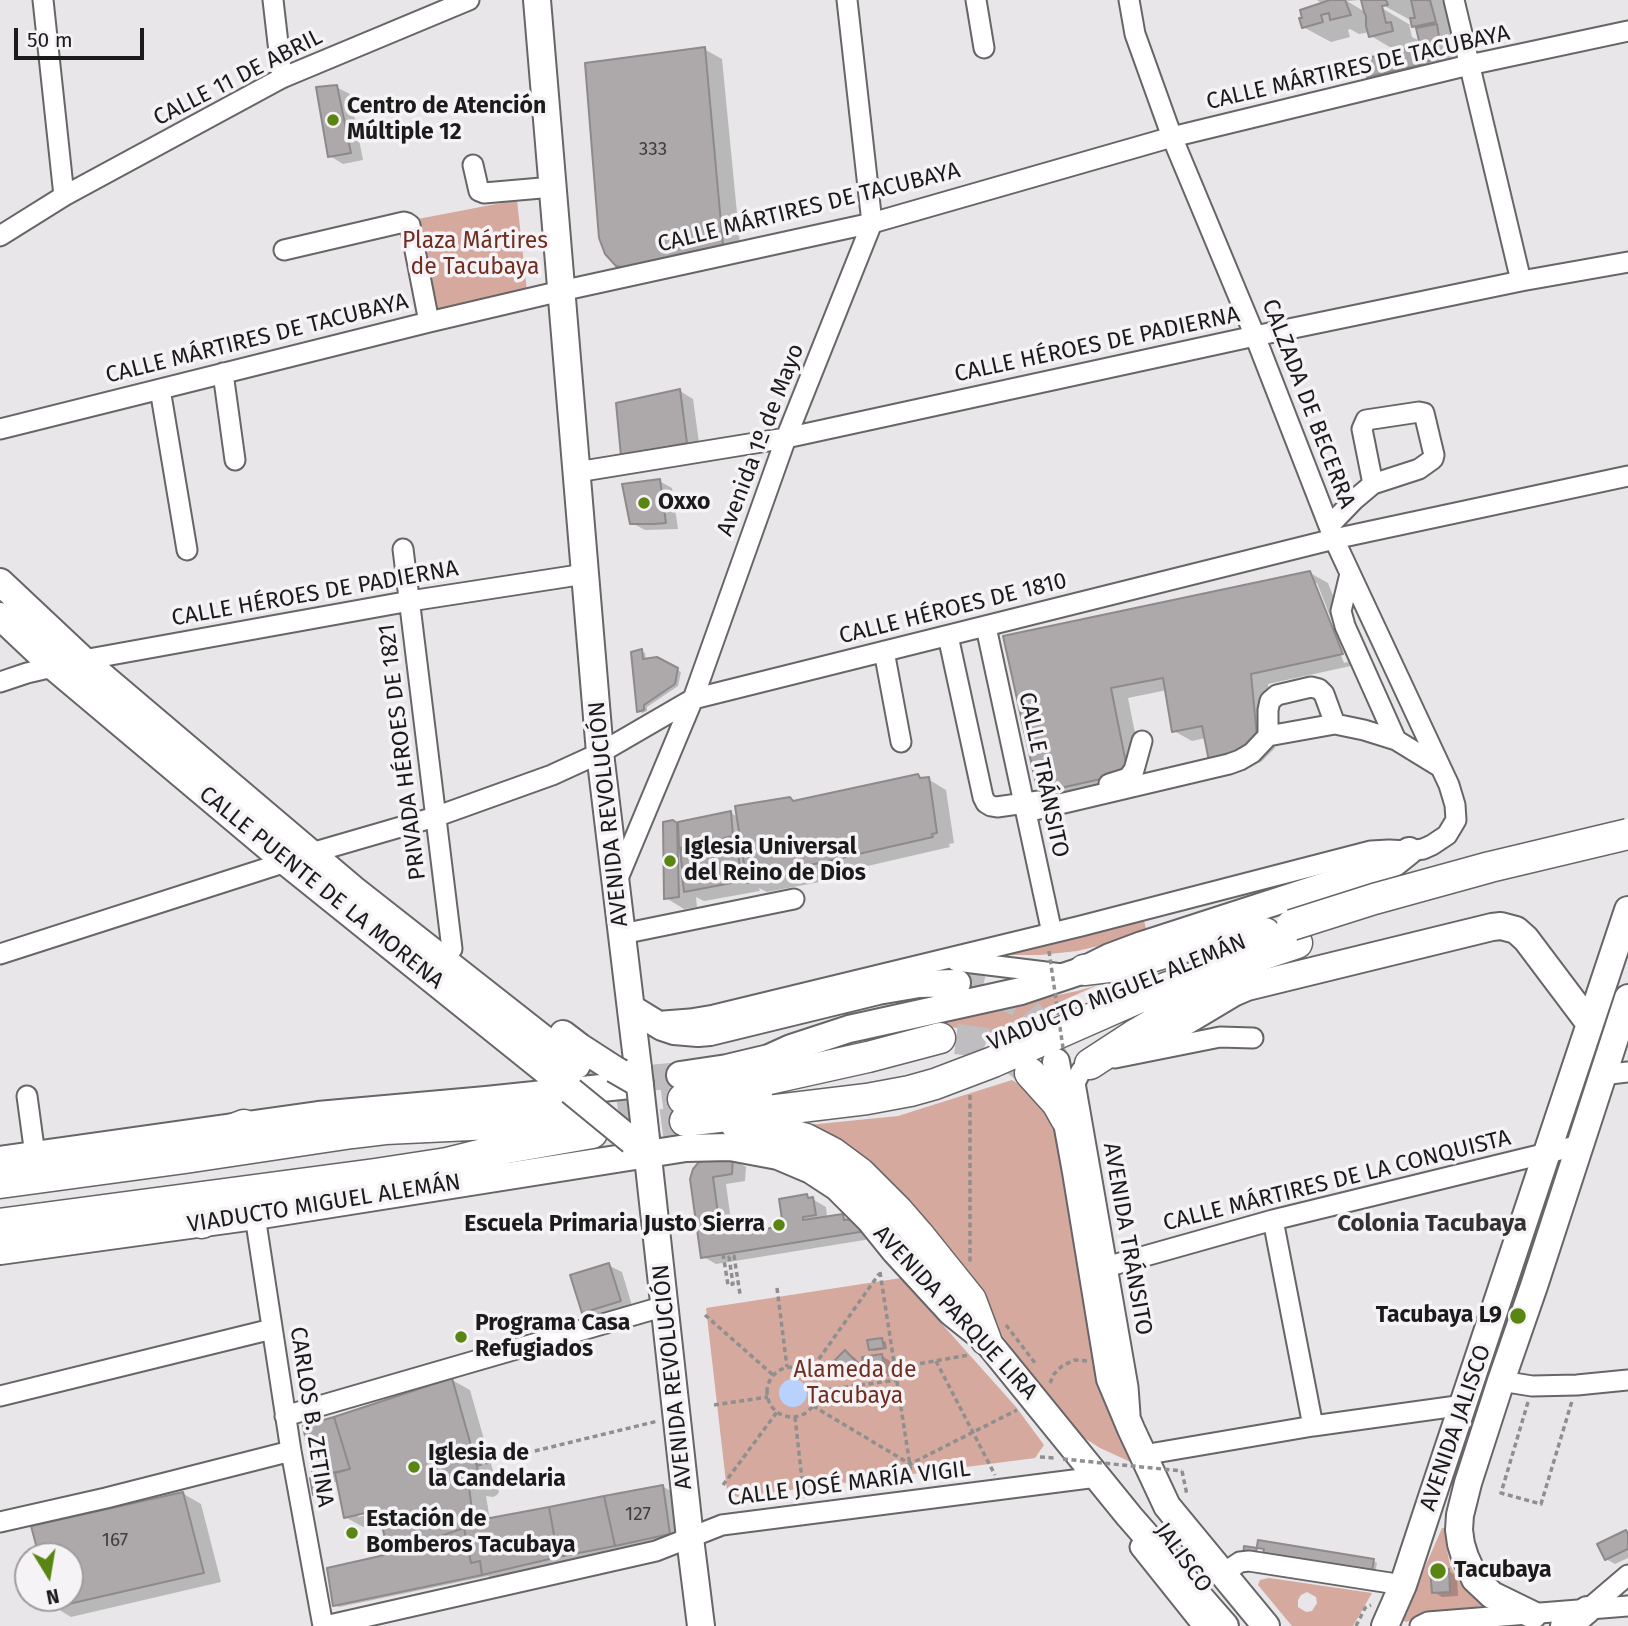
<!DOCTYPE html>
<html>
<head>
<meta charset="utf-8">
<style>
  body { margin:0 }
  #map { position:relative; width:1628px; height:1626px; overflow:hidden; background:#e8e6e8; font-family:"Fira Sans",sans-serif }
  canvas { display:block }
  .north { position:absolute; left:14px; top:1542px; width:70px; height:70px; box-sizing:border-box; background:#f5f3f5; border:2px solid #9e9d9e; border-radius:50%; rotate:169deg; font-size:19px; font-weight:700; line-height:28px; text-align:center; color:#1c1b1c }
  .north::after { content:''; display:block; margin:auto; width:24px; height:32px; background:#598512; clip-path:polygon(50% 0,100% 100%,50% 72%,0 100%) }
  .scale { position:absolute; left:14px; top:28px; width:130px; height:32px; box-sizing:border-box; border:4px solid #1c1b1c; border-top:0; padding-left:9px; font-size:21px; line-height:24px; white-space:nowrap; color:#1c1b1c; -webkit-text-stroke:5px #f5f3f5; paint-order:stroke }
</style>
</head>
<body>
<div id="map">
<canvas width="1628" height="1626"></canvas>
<div class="north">N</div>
<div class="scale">50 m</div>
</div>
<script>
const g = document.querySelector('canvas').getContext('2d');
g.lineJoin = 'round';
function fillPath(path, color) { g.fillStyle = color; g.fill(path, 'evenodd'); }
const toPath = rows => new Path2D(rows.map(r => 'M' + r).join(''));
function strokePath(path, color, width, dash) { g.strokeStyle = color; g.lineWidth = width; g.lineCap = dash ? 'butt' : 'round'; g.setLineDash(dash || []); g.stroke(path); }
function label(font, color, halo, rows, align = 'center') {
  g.font = font + ' "Fira Sans",sans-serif'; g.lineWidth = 7; g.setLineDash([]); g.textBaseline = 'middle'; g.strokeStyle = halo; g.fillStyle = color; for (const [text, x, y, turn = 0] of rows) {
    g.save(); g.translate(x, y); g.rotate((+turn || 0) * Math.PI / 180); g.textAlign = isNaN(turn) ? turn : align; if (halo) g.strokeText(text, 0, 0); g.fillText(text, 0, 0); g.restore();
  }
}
fillPath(toPath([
  [517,200,527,291,437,312,418,219],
  [1143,917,1147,932,1115,942,1077,951,1041,955,1010,955,1009,951],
  [1098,985,956,1048,960,1028,929,1026,929,1023,1077,991],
  [1012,1080,1036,1095,1056,1123,1135,1464,1100,1448,1072,1430,903,1201,808,1125,898,1116],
  [901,1278,1016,1407,1044,1445,1035,1458,737,1497,727,1491,706,1308],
  [1442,1528,1445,1528,1446,1545,1450,1565,1459,1581,1469,1593,1484,1603,1484,1606,1455,1609,1424,1616,1406,1622,1402,1620],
  [1269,1578,1372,1593,1353,1626,1292,1626,1258,1585,1260,1580],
  [1307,1592,1316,1597,1317,1603,1312,1611,1306,1612,1298,1607,1298,1600,1301,1595]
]), '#d6a99f');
fillPath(toPath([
  '779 1393a14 14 0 1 1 28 0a14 14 0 1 1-28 0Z'
]), '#b8d1fd');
fillPath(toPath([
  [1317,0,1362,0,1347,1,1365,12,1362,0,1454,0,1465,64,1396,92,1369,76,1398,52,1371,36,1370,32,1359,34,1350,29,1348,30,1350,37,1331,42,1303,27,1323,4],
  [1381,4,1412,21,1412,26,1380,7],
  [1409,24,1418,29,1420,41,1412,37],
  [704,49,722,59,741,254,636,276,618,265],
  [336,87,350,94,363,160,343,164,330,156],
  [680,391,693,399,700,450,635,463],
  [659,481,672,488,678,529,645,530,632,523],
  [1310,573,1328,583,1360,664,1268,684,1275,748,1261,762,1228,771,1206,738,1192,741,1174,731,1167,690,1128,698,1145,783,1057,802,1039,792,1005,637],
  [1313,583,1317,583,1348,662,1344,663],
  [641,651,645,653,646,660,656,658,681,672,678,686,647,707,647,711,642,713,639,711],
  [917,776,924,780,928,779,946,790,954,843,949,844,950,847,824,876,825,881,767,892,759,888,760,891,704,901,696,897,697,907,684,909,666,898,673,822,680,826,731,813,739,818,790,798,796,802],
  [731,838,732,841,696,847,696,843],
  [733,1159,746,1167,745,1181,726,1184,732,1228,746,1234,785,1228,807,1196,826,1207,827,1218,843,1216,877,1238,716,1264,702,1256,692,1179],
  [608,1265,622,1272,633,1309,597,1320,584,1312],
  [882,1340,886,1342,887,1349,874,1351,871,1349],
  [846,1353,854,1357,865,1369,882,1356,890,1361,893,1376,874,1378,865,1373,863,1375,856,1371,846,1377,844,1376,835,1371],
  [452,1380,470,1390,499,1492,497,1495,493,1497,486,1496,490,1520,662,1486,676,1494,683,1541,502,1584,488,1576,339,1607,335,1605,391,1555,383,1523,363,1527,345,1517,339,1481,328,1484,323,1481,325,1495,318,1496,315,1494,318,1478,315,1476],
  [386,1507,387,1510,358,1517,358,1513],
  [182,1493,201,1504,221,1582,71,1617,53,1606,51,1598,70,1598,70,1556,40,1556],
  [1626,1532,1628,1533,1628,1558,1615,1564,1606,1559],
  [1248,1556,1373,1561,1377,1563,1373,1584],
  [1448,1571,1457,1576,1458,1596,1442,1597,1434,1592]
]), '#0003');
const building = toPath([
  [1330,0,1345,0,1351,15,1330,20,1329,13,1321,15,1323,22,1302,28,1299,18,1302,18,1300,10,1330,0],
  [1361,0,1386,0,1388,5,1382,6,1386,23,1391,22,1393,31,1369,37,1366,26,1366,16,1364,12,1361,0],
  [1411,0,1430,0,1436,22,1412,27,1410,18,1415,18,1411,0],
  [1437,24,1439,37,1437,37,1438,48,1430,61,1422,62,1423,64,1367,77,1363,59,1417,46,1419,41,1416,28,1437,24],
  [705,47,723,245,629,269,616,266,605,254,599,238,585,63,705,47],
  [337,85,351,153,328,157,316,87,337,85],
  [680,389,687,443,621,456,616,403,680,389],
  [660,479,666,523,654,524,630,524,622,484,660,479],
  [1310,571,1343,654,1251,674,1257,737,1243,752,1209,761,1202,726,1172,732,1163,678,1111,688,1128,773,1038,793,1003,636,1310,571],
  [642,649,643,659,657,657,678,668,675,684,644,705,644,710,637,712,631,652,642,649],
  [918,774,920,778,929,777,937,833,932,834,933,837,806,866,808,871,747,883,735,806,790,797,793,801,918,774],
  [731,811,733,836,724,838,723,841,679,848,678,822,731,811],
  [673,820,677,823,679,897,664,899,663,822,673,820],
  [736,837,742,881,684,892,682,876,690,874,688,868,682,868,680,850,726,842,726,839,736,837],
  [733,1157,732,1174,713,1177,720,1228,734,1226,735,1234,783,1226,779,1199,807,1194,808,1198,813,1197,816,1215,803,1217,803,1220,843,1214,844,1220,856,1219,866,1231,701,1258,690,1179,693,1169,699,1162,712,1159,733,1157],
  [609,1263,621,1301,582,1313,570,1275,609,1263],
  [882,1338,884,1348,869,1350,867,1340,882,1338],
  [845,1350,860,1366,853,1371,848,1366,842,1372,837,1374,833,1372,830,1365,845,1350],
  [882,1354,885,1371,864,1375,862,1357,882,1354],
  [452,1378,481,1481,479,1485,474,1488,469,1487,474,1526,464,1528,389,1554,378,1510,344,1518,335,1473,350,1469,334,1417,452,1378],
  [334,1417,350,1469,313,1477,303,1426,334,1417],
  [320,1476,323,1493,313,1495,310,1478,320,1476],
  [663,1485,670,1534,615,1546,604,1496,663,1485],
  [183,1492,204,1573,51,1608,49,1598,70,1598,70,1556,39,1556,31,1526,183,1492],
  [604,1496,615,1546,558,1557,549,1507,604,1496],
  [549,1507,558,1557,482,1575,480,1561,471,1563,464,1528,474,1526,474,1521,549,1507],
  [464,1528,471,1563,480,1561,482,1575,333,1606,327,1568,389,1554,464,1528],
  [1626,1530,1628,1534,1628,1549,1605,1560,1597,1544,1626,1530],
  [1258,1540,1374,1559,1370,1583,1254,1564,1258,1540],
  [1244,1546,1264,1549,1262,1558,1243,1555,1244,1546],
  [1449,1569,1450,1592,1432,1593,1430,1570,1449,1569]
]);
fillPath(building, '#ada9aa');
strokePath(building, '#8e8a8b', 2);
strokePath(toPath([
  [957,983,994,992,1025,1007,1044,1029,1055,1057],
  [577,1065,588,1071,622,1079,639,1079,680,1075]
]), '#bfbdbf', 26, [26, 13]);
strokePath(toPath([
  [956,1039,981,1042,993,1046,1005,1052,1025,1068],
  [573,1113,683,1099],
  [617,1130,685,1121]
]), '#bfbdbf', 30, [30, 15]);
const minor = toPath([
  [43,0,64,196],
  [273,0,282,78],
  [976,0,984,48],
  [1454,0,1521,281],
  [473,165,478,187,479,191,484,193,553,187],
  [0,236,64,196,282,78,469,0],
  [284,250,404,222,407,223,410,225,429,322],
  [223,373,235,460],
  [160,389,187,550],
  [0,429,429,322,561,291,872,223,1172,137,1469,65,1628,31],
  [577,472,786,438,1255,336,1521,281,1628,262],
  [1329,526,1354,500,1373,484,1419,469,1433,459,1434,455,1424,413,1419,412,1366,420,1362,429,1373,484],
  [403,549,452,949],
  [1350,574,1341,611,1345,626,1396,740,1440,767],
  [986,627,1052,933],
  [948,636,983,797,986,803,991,806,997,807,1039,801],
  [884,651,901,742],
  [0,682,27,673,83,660,410,601,585,574],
  [1335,724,1364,730,1396,740],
  [1109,784,1128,778,1134,770,1142,741],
  [1026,812,1229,764,1240,760,1252,753,1268,736,1335,724,1324,694,1319,689,1311,687,1277,695,1270,701,1268,710,1268,736],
  [311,853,435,817,552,775,600,753,693,699,1334,539,1628,476],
  [616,883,693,699,786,438,872,223,847,0],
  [622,934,794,899],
  [0,954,286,862],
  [956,961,1062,974],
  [664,1021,690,1019,714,1015,1081,926,1371,851,1389,850,1409,851,1423,849,1432,845,1447,835,1456,820,1455,805,1449,785,1334,539,1255,336,1172,137,1135,34,1129,0],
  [1115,1058,1220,1037,1253,1038],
  [1090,1064,1081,1071,1075,1083,1128,1387,1130,1414],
  [1602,1075,1628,1072],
  [27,1096,35,1155],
  [255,1216,291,1451,323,1626],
  [1273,1220,1313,1426],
  [1106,1267,1273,1220,1580,1145],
  [1501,1381,1532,1386,1577,1385,1628,1380],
  [0,1396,272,1329],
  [285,1416,665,1306],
  [1143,1455,1313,1426,1464,1405],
  [0,1522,106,1498,291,1451],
  [1140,1547,1203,1626],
  [1226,1578,1231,1568,1240,1562,1249,1561,1403,1585],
  [1587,1610,1628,1575],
  [325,1626,656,1551,722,1525,1097,1477],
  [1420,1626,1428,1622,1628,1606]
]);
const major = toPath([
  [537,0,600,753,638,1068],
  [0,582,83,660,353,889,577,1065],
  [0,616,54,667,286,862,571,1091],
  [631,1008,662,1027,674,1031,698,1033,710,1032,878,991,919,984,957,983],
  [563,1034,580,1047,614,1069],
  [1156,1039,1233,993,1247,987,1492,927,1501,926,1516,930,1526,939,1590,1024],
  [1056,1062,1076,1172,1110,1379,1131,1429,1167,1506,1266,1626],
  [680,1075,727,1068,769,1058,791,1048,849,1029,1021,991,1084,970,1110,957,1142,945,1377,869,1394,863,1409,851],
  [646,1139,690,1538,701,1626],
  [0,1160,318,1115,486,1100,640,1084],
  [0,1251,255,1216,686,1148,730,1147,778,1156,811,1170,837,1187,870,1220,895,1251,951,1312,986,1340,1129,1516,1225,1626],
  [1533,1615,1492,1595,1475,1579,1465,1557,1461,1544,1459,1530,1460,1515,1468,1483,1501,1381,1534,1286,1628,998],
  [1385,1626,1403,1585,1433,1494,1628,910],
  [1564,1626,1574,1621,1587,1610]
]);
const highway = toPath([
  [1084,970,1125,965,1187,946,1265,933],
  [1090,1064,1133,1036,1174,1012,1225,977],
  [1030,1073,1057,1103,1066,1119],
  [733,1087,868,1057,940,1038],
  [683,1099,757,1092],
  [685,1121,867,1099,910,1091,935,1084,993,1062,1136,999,1187,980,1297,943],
  [735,1123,778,1131,806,1139,833,1153,860,1173,898,1211,918,1234,971,1300,986,1340],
  [195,1150,226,1132,244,1125],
  [0,1183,185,1158,352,1133,385,1129,513,1123,573,1113],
  [202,1223,245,1193],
  [0,1224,375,1174,447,1163,507,1148,592,1133]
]);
strokePath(minor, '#676567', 23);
strokePath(major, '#676567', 30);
strokePath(highway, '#676567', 33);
strokePath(toPath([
  [970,1095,970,1262],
  [723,1254,728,1285,733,1284,729,1257,734,1256,740,1294],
  [880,1272,913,1485],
  [777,1288,787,1367],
  [705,1315,773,1375],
  [1006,1325,1035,1363],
  [936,1361,995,1475],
  '767 1392a25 25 0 1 1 50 0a25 25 0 1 1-50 0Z',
  [895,1368,969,1355],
  [809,1373,879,1274],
  [1050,1383,1054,1374,1062,1366,1074,1360,1088,1361],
  [818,1391,897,1380],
  [1528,1402,1501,1493,1541,1504,1572,1401],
  [714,1405,768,1397],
  [813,1406,910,1464,1017,1410],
  [795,1417,804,1498],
  [1040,1457,1054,1458],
  [477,1465,658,1421],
  [1182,1471,1187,1495],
  [723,1485,777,1412],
  [1356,1626,1365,1608,1371,1605]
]), '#908f90', 3.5, [5, 3.5]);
strokePath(minor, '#fff', 19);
strokePath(major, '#fff', 26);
strokePath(highway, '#fff', 30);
const majorBridge = toPath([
  [638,1068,646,1139],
  [614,1069,640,1084],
  [571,1091,632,1141]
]);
const highwayBridge = toPath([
  [1292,925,1374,899,1490,867,1628,834]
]);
strokePath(majorBridge, '#676567', 30, []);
strokePath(highwayBridge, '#676567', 33, []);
strokePath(toPath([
  [1049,951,1063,1048],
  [1063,1459,1182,1471]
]), '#908f90', 3.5, [5, 3.5]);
strokePath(majorBridge, '#fff', 26);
strokePath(highwayBridge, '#fff', 30);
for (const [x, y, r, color] of [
  [333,120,7,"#598512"],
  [644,503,7,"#598512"],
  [670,861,7,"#598512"],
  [779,1225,7,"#598512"],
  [1518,1316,9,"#598512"],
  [461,1337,7,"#598512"],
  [414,1467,7,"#598512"],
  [352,1533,7,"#598512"],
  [1438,1571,9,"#598512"]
]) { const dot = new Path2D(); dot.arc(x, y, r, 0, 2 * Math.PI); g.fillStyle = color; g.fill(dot); strokePath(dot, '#f5f3f5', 2.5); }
label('19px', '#403e40', null, [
  ["333",653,150],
  ["127",638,1515],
  ["167",115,1541]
]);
label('23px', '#1c1b1c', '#f5f3f5', [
  ["CALLE MÁRTIRES DE TACUBAYA",1358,68,-13],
  ["CALLE 11 DE ABRIL",238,78,-27],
  ["CALLE MÁRTIRES DE TACUBAYA",809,208,-14],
  ["CALLE MÁRTIRES DE TACUBAYA",257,339,-14],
  ["CALLE HÉROES DE PADIERNA",1097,345,-12],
  ["CALZADA DE BECERRA",1308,404,69],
  ["Avenida 1º de Mayo",761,440,-69],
  ["CALLE HÉROES DE PADIERNA",315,594,-10],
  ["CALLE HÉROES DE 1810",953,609,-14],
  ["PRIVADA HÉROES DE 1821",403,752,-97],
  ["CALLE TRÁNSITO",1043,775,78],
  ["AVENIDA REVOLUCIÓN",609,814,-96],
  ["CALLE PUENTE DE LA MORENA",321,888,39],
  ["VIADUCTO MIGUEL ALEMÁN",1117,993,-22],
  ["CALLE MÁRTIRES DE LA CONQUISTA",1337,1181,-14],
  ["VIADUCTO MIGUEL ALEMÁN",324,1204,-9],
  ["AVENIDA TRÁNSITO",1127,1239,80],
  ["AVENIDA PARQUE LIRA",955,1313,47],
  ["AVENIDA REVOLUCIÓN",673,1377,-96],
  ["CARLOS B. ZETINA",311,1417,81],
  ["AVENIDA JALISCO",1456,1428,-71],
  ["CALLE JOSÉ MARÍA VIGIL",849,1484,-7],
  ["JALISCO",1183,1558,54]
]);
label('bold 23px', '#1c1b1c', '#f5f3f5', [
  ["Centro de Atención",347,107],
  ["Múltiple 12",347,133],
  ["Oxxo",658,503],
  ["Iglesia Universal",684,848],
  ["del Reino de Dios",684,874],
  ["Escuela Primaria Justo Sierra",765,1225,"right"],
  ["Tacubaya L9",1502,1316,"right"],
  ["Programa Casa",475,1324],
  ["Refugiados",475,1350],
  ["Iglesia de",428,1454],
  ["la Candelaria",428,1480],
  ["Estación de",366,1520],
  ["Bomberos Tacubaya",366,1546],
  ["Tacubaya",1454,1571]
], 'left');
label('23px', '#702e22', '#f5f3f5', [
  ["Plaza Mártires",475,242],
  ["de Tacubaya",475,268],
  ["Alameda de",855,1371],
  ["Tacubaya",855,1397]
]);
label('bold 24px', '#333132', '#f5f3f5', [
  ["Colonia Tacubaya",1432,1224]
]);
</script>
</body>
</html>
